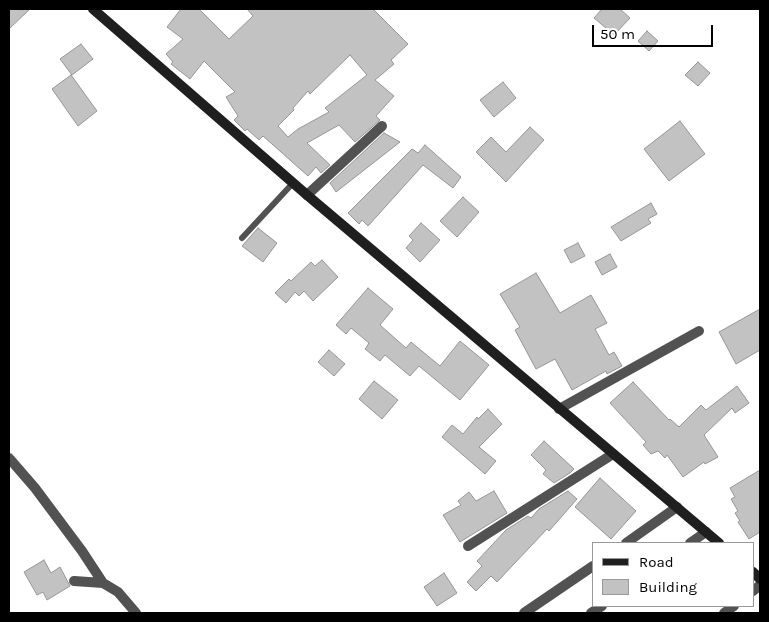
<!DOCTYPE html>
<html>
<head>
<meta charset="utf-8">
<style>
  body { margin:0 }
  #map { position:relative; width:769px; height:622px; overflow:hidden; background:#fff; font-family:Karla,sans-serif }
  canvas { display:block }
  .frame { position:absolute; inset:0; border:10px solid #000; pointer-events:none }
  .legend { position:absolute; left:592px; top:542px; width:162px; height:65px; box-sizing:border-box; background:#fff; border:1px solid #999; margin:0; padding:6px 9px; list-style:none; font-size:15px; color:#000 }
  .legend li { display:flex; align-items:center; gap:10px; height:25px }
  .legend b { width:25px; border:1px solid #999 }
  .scale { position:absolute; left:592px; top:25px; width:121px; height:22px; box-sizing:border-box; border:2px solid #000; border-top:0; padding-left:6px; font-size:15px; line-height:18px; white-space:nowrap; color:#000; -webkit-text-stroke:4px #fff; paint-order:stroke }
</style>
</head>
<body>
<div id="map">
<canvas width="769" height="622"></canvas>
<div class="frame"></div>
<ul class="legend">
<li><b style="height:6px;background:#1f1f1f"></b>Road</li>
<li><b style="height:14px;background:#c2c2c2"></b>Building</li>
</ul>
<div class="scale">50 m</div>
</div>
<script>
const g = document.querySelector('canvas').getContext('2d');
g.lineJoin = 'round';
function fillPath(path, color) { g.fillStyle = color; g.fill(path, 'evenodd'); }
const toPath = rows => new Path2D(rows.map(r => 'M' + r).join(''));
function strokePath(path, color, width, dash) { g.strokeStyle = color; g.lineWidth = width; g.lineCap = dash ? 'butt' : 'round'; g.setLineDash(dash || []); g.stroke(path); }
const building = toPath([
  [9,9,30,9,9,29,9,9],
  [181,9,199,9,229,39,253,16,247,9,373,9,408,44,391,60,394,64,375,80,394,96,376,116,380,120,355,142,339,125,307,143,330,165,321,173,316,167,308,176,263,136,259,140,247,129,245,131,234,120,238,116,226,97,235,92,204,61,190,79,171,64,173,62,166,54,183,39,167,27,181,9],
  [350,55,367,75,325,108,329,112,298,129,288,137,278,126,294,110,293,108,308,91,310,94,350,55],
  [602,9,620,9,630,18,614,35,594,18,602,9],
  [647,31,658,41,649,51,638,41,647,31],
  [81,44,93,59,72,75,60,59,81,44],
  [698,62,710,73,698,86,685,75,698,62],
  [71,75,97,111,78,126,52,89,71,75],
  [503,82,516,98,494,117,480,100,503,82],
  [680,121,705,154,669,181,644,149,680,121],
  [530,127,544,140,506,182,476,152,491,137,506,152,530,127],
  [384,133,400,142,336,192,330,183,384,133],
  [425,145,461,177,453,188,423,165,368,226,362,220,359,224,348,213,412,149,418,153,425,145],
  [463,197,479,212,457,237,440,221,463,197],
  [651,203,657,214,648,219,651,223,621,241,611,227,651,203],
  [421,223,440,240,420,262,406,248,413,240,409,236,421,223],
  [258,228,277,243,263,262,242,246,258,228],
  [578,243,585,256,571,263,564,250,578,243],
  [610,254,617,267,602,275,595,262,610,254],
  [322,260,338,277,313,301,304,291,299,296,295,292,286,303,275,293,289,279,291,281,311,262,315,266,322,260],
  [536,273,560,313,591,295,607,323,595,329,609,355,614,352,622,366,607,374,606,371,572,390,555,359,536,369,515,330,520,327,500,294,536,273],
  [368,288,393,309,380,325,406,348,411,342,440,366,460,341,489,365,460,400,419,366,410,376,385,355,380,361,365,349,369,343,351,328,346,334,336,325,368,288],
  [760,309,760,350,736,364,719,332,760,309],
  [329,350,345,364,334,376,318,362,329,350],
  [374,381,398,400,382,419,359,399,374,381],
  [633,382,669,420,670,419,679,427,701,405,706,410,737,386,749,403,735,413,732,408,704,435,718,457,705,464,704,462,683,477,667,455,665,458,658,451,651,454,643,445,646,442,610,403,633,382],
  [488,409,502,424,479,447,496,461,485,474,442,437,452,425,463,434,477,417,478,419,488,409],
  [544,441,574,469,570,473,554,483,543,474,546,470,531,455,544,441],
  [760,470,760,532,749,539,738,522,740,521,735,513,738,511,731,499,735,497,730,488,760,470],
  [600,478,636,511,611,539,575,507,600,478],
  [494,491,507,513,460,542,443,515,461,505,458,501,469,492,476,501,494,491],
  [568,491,577,499,549,531,547,529,497,582,491,576,476,591,467,582,482,566,477,561,506,530,528,516,531,518,539,509,568,491],
  [44,560,51,573,60,567,70,586,47,600,43,592,37,595,24,572,44,560],
  [444,573,457,593,437,606,424,587,444,573]
]);
fillPath(building, '#c2c2c2');
strokePath(building, '#969696', 1);
strokePath(toPath([
  [242,238,293,183]
]), '#525252', 6);
strokePath(toPath([
  [307,195,382,126],
  [559,409,699,331],
  [9,458,35,488,82,551,103,583],
  [626,543,677,507],
  [690,543,706,532],
  [468,546,613,454],
  [74,581,103,583,118,592,136,613],
  [753,591,760,585],
  [524,613,593,566],
  [591,613,602,606],
  [724,613,734,606]
]), '#525252', 10);
strokePath(toPath([
  [93,9,307,195,719,543],
  [753,572,760,579]
]), '#1f1f1f', 10);
</script>
</body>
</html>
